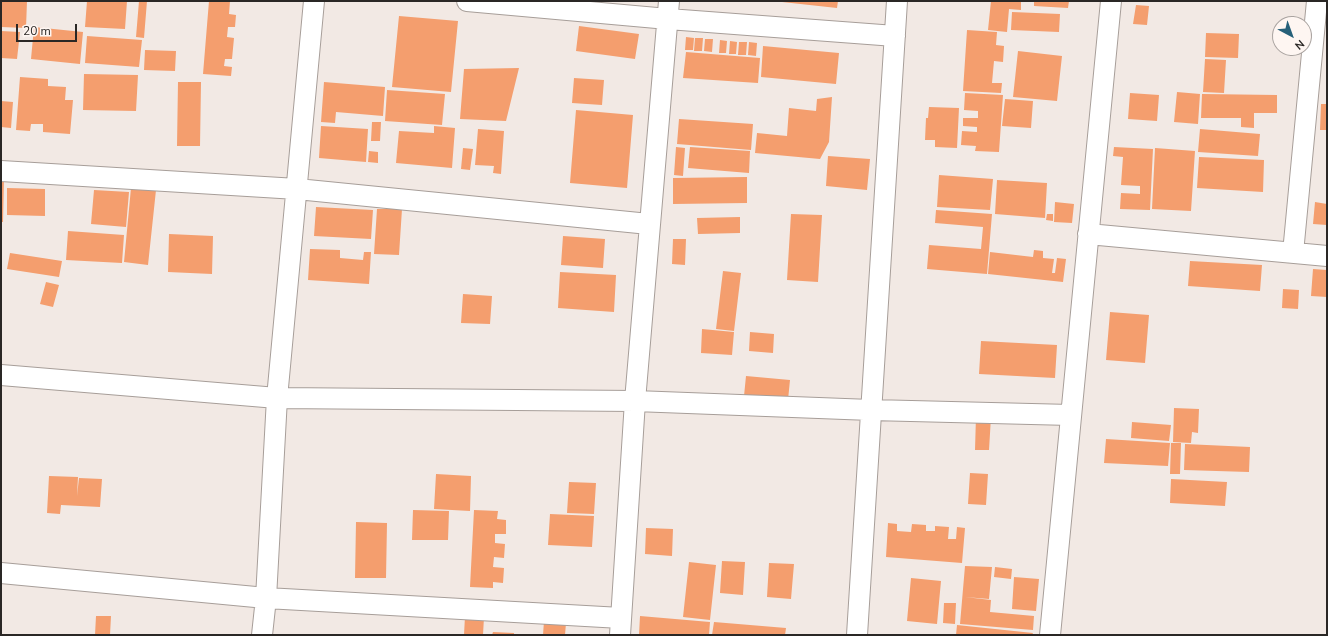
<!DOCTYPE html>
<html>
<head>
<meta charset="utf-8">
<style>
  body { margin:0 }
  #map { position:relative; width:1328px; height:636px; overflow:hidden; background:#f2e9e4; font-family:"Nunito Sans",sans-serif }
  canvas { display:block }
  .frame { position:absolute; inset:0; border:2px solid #2a2725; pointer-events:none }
  .north { position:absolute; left:1272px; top:16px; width:40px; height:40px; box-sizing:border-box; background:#fef6f2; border:1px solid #a9a3a0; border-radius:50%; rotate:139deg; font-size:11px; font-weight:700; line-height:16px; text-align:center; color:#2a2725 }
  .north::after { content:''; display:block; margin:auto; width:14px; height:18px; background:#266079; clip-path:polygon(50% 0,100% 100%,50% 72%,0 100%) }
  .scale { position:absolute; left:16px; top:24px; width:61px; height:18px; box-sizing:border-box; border:2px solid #2a2725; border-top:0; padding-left:5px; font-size:12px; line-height:14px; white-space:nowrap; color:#2a2725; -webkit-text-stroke:3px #fef6f2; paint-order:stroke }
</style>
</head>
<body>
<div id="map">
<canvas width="1328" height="636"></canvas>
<div class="frame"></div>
<div class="north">N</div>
<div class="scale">20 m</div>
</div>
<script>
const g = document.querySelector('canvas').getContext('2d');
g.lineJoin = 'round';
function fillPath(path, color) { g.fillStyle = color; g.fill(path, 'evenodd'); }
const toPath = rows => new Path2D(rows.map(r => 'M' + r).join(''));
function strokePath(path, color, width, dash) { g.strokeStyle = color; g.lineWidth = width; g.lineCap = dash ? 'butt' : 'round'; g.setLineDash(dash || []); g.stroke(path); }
fillPath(toPath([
  [1,1,27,1,26,28,1,27],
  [87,1,127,1,125,29,85,27],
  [139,1,147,1,144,38,136,37],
  [209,1,230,1,229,14,236,15,235,27,228,27,227,37,234,38,232,59,225,59,224,66,232,67,231,76,203,74],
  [773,1,838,1,837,8],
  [991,1,1021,1,1021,10,1009,9,1007,32,988,30],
  [1034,1,1069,1,1068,8,1034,6],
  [1136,5,1149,6,1147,25,1133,24],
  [1012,12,1060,14,1059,32,1011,30],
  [399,16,458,21,451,92,392,87],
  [579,26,639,34,635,59,576,51],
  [34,27,83,32,80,64,31,59],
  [967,30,997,32,996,45,1004,46,1003,62,994,61,992,83,1002,83,1001,93,963,91],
  [1,31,20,32,17,59,1,58],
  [1206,33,1239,34,1238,58,1205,57],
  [87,36,142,40,139,67,85,63],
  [686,37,694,38,693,50,685,50],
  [695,38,703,38,702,51,694,51],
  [705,39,713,39,712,52,704,51],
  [720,40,727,41,726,53,719,53],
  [730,41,737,42,736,54,729,54],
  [739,42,747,42,746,55,738,55],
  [749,42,757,43,756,56,748,55],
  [763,46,839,53,836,84,761,77],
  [145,50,176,51,175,71,144,70],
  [1018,51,1062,56,1057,101,1013,97],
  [686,52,760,58,758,83,683,78],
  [1205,59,1226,60,1224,93,1203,92],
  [519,68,506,121,460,119,464,69],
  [84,74,138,75,136,111,83,110],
  [20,77,48,79,48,86,66,87,65,100,73,100,70,134,43,132,43,124,31,124,30,131,16,130],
  [574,78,604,80,602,105,572,103],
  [178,82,201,82,200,146,177,146],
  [324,82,385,87,383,116,336,112,335,123,321,122],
  [387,90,445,94,442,125,385,121],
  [1177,92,1200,94,1198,124,1174,122],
  [965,93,1003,95,999,152,975,151,976,146,961,145,962,131,977,132,977,127,963,126,963,118,978,118,978,111,964,110],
  [1130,93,1159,95,1157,121,1128,119],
  [1202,94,1277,95,1277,113,1254,113,1254,128,1241,127,1241,118,1201,118],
  [832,97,829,142,820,159,755,153,757,133,787,136,789,108,816,111,817,99],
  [1005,99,1033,101,1031,128,1002,126],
  [1,101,13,102,11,128,1,127],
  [1321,104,1327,104,1327,130,1320,130],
  [929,107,959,108,957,148,935,147,935,140,925,140,926,118,928,118],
  [576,110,633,115,627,188,570,183],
  [679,119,753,124,751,150,677,144],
  [372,122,381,122,380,141,371,141],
  [321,126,368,129,366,162,319,158],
  [434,126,455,128,452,168,396,163,399,131,434,133],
  [478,129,504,131,501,174,493,173,494,166,475,165],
  [1200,129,1260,134,1258,156,1198,152],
  [676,147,685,148,683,176,674,175],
  [690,147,750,151,749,173,688,168],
  [1114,147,1153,149,1150,210,1120,209,1121,193,1140,194,1140,186,1121,185,1123,157,1113,156],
  [463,148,473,149,470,170,461,169],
  [1155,148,1195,151,1191,211,1152,209],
  [369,151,378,152,378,163,368,162],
  [828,156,870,159,867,190,826,186],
  [1199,157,1264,160,1263,192,1197,188],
  [939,175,993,179,990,210,937,207],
  [747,177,747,203,673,204,673,178],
  [1,180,4,180,3,222,1,222],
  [997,180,1047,183,1045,218,995,214],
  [7,188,45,189,45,216,7,215],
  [131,188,156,190,148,265,124,262],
  [94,190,129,192,126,227,91,224],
  [1055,202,1074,204,1072,223,1054,222],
  [1315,202,1327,204,1327,225,1313,224],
  [316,207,373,210,371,239,314,236],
  [377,209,402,209,399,255,374,254],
  [936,210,992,214,987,274,927,269,929,245,981,249,983,227,935,223],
  [791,214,822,215,818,282,787,280],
  [1047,214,1053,214,1053,221,1046,220],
  [740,217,740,233,698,234,697,218],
  [68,231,124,235,122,263,66,260],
  [169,234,213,236,212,274,168,272],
  [563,236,605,239,603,268,561,265],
  [673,239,686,239,685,265,672,264],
  [310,249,340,250,340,258,363,260,364,252,371,252,369,284,308,280],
  [1034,250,1043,251,1043,258,1054,259,1052,273,1055,273,1057,258,1066,259,1063,282,988,274,990,252,1033,257],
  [10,253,62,261,59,277,7,269],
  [1190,261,1262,265,1260,291,1188,286],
  [1313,269,1327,270,1327,297,1311,296],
  [723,271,741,273,734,331,716,329],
  [560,272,616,275,614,312,558,308],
  [46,282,59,285,53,307,40,304],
  [1283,289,1299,290,1298,309,1282,308],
  [463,294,492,296,490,324,461,323],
  [1110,312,1149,315,1145,363,1106,360],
  [702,329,734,332,732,355,701,353],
  [750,332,774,334,773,353,749,351],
  [981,341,1057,345,1055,378,979,374],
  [746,376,790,380,788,400,744,396],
  [1174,408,1199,409,1198,433,1192,432,1191,443,1173,442],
  [976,416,991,417,989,450,975,450],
  [1132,422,1171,425,1169,441,1131,438],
  [1106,439,1170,443,1168,466,1104,463],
  [1171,443,1181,443,1180,474,1170,474],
  [1185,444,1250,447,1249,472,1184,470],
  [970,473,988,474,986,505,968,504],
  [436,474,471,476,470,511,434,509],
  [49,476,78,477,77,496,79,478,102,479,100,507,61,505,60,514,47,513],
  [1171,479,1227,482,1225,506,1170,503],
  [569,482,596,483,594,514,567,513],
  [413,510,449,511,448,540,412,540],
  [474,510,498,511,497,519,506,520,506,534,495,534,495,543,505,544,504,558,494,557,493,567,504,568,503,583,493,582,493,588,470,587],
  [550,514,594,516,592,547,548,545],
  [356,522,387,523,386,578,355,578],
  [888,523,897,524,897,531,911,532,912,524,926,525,926,531,935,531,935,526,949,527,948,539,956,539,957,527,965,528,962,563,886,557],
  [646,528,673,529,672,556,645,554],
  [722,561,745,562,743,595,720,593],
  [689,562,716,565,710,620,683,617],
  [769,563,794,564,791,599,767,597],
  [965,566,992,567,989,599,965,597,991,600,990,612,1034,616,1033,630,960,624],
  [995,567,1012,569,1011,579,994,577],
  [1014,577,1039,579,1036,611,1012,609],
  [911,578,941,581,937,624,907,621],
  [944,603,956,603,955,624,943,623],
  [96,616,111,616,110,635,95,635],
  [465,616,484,617,483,635,464,635],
  [640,616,710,622,709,635,639,635],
  [544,621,566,623,565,635,543,635],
  [714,622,786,628,785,635,712,635],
  [957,625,1033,633,1032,635,956,635],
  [493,632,514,633,514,635,492,635]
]), '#f49e6e');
const minor = toPath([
  [467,1,668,19,895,36],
  [1,171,297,189,649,224],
  [1088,234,1327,256],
  [1293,253,1317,1],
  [1,375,277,398,635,401,871,410,1071,415],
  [1,573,266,598,621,618],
  [262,635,266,598,277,398,314,1],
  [620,635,635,401,669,1],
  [857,635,897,1],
  [1050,635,1111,1]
]);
strokePath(minor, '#a79e99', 22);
strokePath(minor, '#fff', 20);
</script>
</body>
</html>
